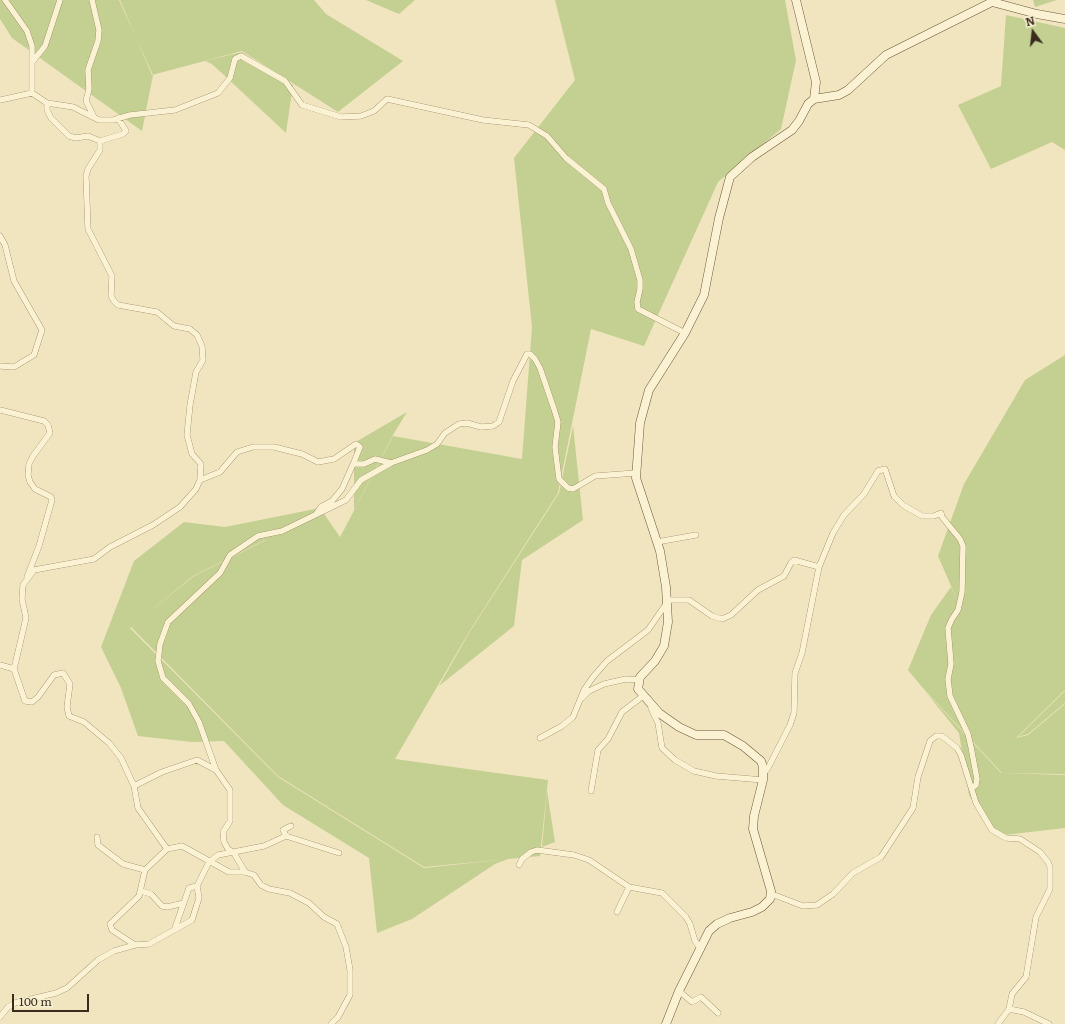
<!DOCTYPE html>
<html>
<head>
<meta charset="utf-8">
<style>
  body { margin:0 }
  #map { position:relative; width:1065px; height:1024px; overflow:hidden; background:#f0e5bf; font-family:Literata,serif }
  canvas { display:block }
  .north { position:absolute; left:1013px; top:12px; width:40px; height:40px; -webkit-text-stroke:3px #f7efcf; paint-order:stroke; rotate:345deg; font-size:11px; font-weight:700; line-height:16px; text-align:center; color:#392c1c }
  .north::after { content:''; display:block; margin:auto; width:14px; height:18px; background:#392c1c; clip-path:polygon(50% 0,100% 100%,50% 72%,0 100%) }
  .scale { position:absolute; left:12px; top:994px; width:77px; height:18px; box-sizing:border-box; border:2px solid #392c1c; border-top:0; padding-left:5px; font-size:12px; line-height:14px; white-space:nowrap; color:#392c1c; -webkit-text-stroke:3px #f7efcf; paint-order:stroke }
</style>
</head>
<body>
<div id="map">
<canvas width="1065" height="1024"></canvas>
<div class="north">N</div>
<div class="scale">100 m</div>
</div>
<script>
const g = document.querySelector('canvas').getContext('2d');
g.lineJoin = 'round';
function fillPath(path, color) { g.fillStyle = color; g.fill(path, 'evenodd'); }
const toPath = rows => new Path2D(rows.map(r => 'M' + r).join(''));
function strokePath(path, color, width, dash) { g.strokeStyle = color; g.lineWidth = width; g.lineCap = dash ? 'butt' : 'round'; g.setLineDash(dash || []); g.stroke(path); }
fillPath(toPath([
  [0,0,119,0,153,75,142,131,12,38,0,19],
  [120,0,314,0,326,14,403,61,338,112,242,51,152,75],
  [366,0,415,0,399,14],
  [555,0,785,0,796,60,781,129,718,182,644,346,591,329,558,493,469,632,395,759,548,780,540,856,424,867,278,776,131,627,194,576,266,540,337,543,393,436,522,459,532,327,514,158,575,80],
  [1033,0,1057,0,1035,7],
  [1006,15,1065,28,1065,150,1052,142,991,169,958,105,1001,86],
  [242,52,293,85,286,133,212,64,205,61],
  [1065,355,1065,690,1016,738,1028,735,1065,704,1065,774,1002,773,922,687,959,604,938,556,964,484,1025,380],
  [407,412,393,435,354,510,354,443],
  [573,426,583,520,522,560,514,626,439,686,469,633,559,493],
  [320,508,340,537,337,543,265,540,193,576,130,628,278,777,424,868,508,859,495,864,412,919,377,933,369,858,283,805,224,741,192,742,138,736,121,688,101,647,134,561,184,522,225,527],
  [951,587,959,604,922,687,908,670,931,615],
  [925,691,1001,773,1065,775,1065,828,995,836,969,795,959,733],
  [1065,691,1065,703,1028,734,1018,737],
  [547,791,555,842,542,847]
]), '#c4cf92');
const street = toPath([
  [5,0,27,31,32,46,32,93],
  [92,0,99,30,98,41,88,70,89,89,86,101,94,117],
  [33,61,45,46,60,0],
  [0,100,32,93,47,103,73,107,99,120,113,120,130,115,175,110,218,93,230,78,235,59,241,56,285,81,302,105,341,117,361,116,374,111,387,99,483,120,529,125,547,136,566,158,604,189,608,203,631,249,640,280,640,289,637,302,638,309,685,333],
  [47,103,47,110,51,118,69,136,76,138,88,136,100,141],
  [0,236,5,245,14,281,42,330,34,355,14,367,0,366],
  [0,410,44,421,48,425,50,433,33,456,29,464,28,475,30,482,35,489,51,497,52,500,39,546,27,577],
  [200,480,220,472,237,452,253,447,274,447,302,454,318,462,334,459,356,444,360,447,354,462,356,464,364,464,375,459,391,463,427,450,437,444,445,433,459,424,467,423,481,427,493,426,499,422,513,381,527,354,530,354,535,359,540,368,554,409,558,422,555,447,559,479,568,488,573,489,595,476,636,473],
  [316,514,321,507,332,501,342,489,354,462],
  [657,542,696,535],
  [666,600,689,600,712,616,722,619,731,615,758,590,784,576,791,563,794,560,819,567],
  [0,665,14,669,26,618,22,599,23,585,34,570,94,559,110,547,153,525,180,507,196,489,200,480,201,464,192,454,187,435,190,405,196,372,203,360,202,346,197,335,190,329,174,326,157,312,118,305,114,301,111,296,112,276,88,229,86,176,88,169,100,150,100,141,123,134,126,131,118,118],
  [14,669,25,701,32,702,38,697,54,675,63,673,70,684,67,707,69,716,84,722,109,743,121,758,134,786,138,808,167,849],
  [582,698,589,691,604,684,626,679,638,680],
  [651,708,658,723,662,748,675,760,694,771,716,776,763,780],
  [540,738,562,726,573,717,584,690,593,677,607,661,648,630,666,604],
  [216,770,199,722,189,704,163,678,158,661,160,644,168,622,220,573,230,555,258,536,282,531,346,500,361,480,391,463],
  [764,773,768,768,790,725,794,713,795,673,802,653,819,567,833,533,844,515,864,494,878,471,885,469,894,496,903,505,922,516,934,516,941,513,942,517,960,539,963,546,962,592,958,610,952,619,948,628,951,664,948,679,950,696,968,734,971,747,977,779,976,785,972,788],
  [134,786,162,772,197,760,216,770,230,790,230,821,223,832,224,842,228,849,234,853,245,872],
  [591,791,598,750,608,739,622,712,643,696],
  [286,836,283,830,291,826],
  [97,837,98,845,123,864,145,870],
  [519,865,522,859,531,852,537,850,574,855,589,860,629,887,662,893,686,917,690,924,695,941,701,949],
  [141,891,151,894,162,906,167,907,184,903],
  [771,895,777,896,803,906,817,905,833,894,853,873,881,857,913,808,918,777,930,741,936,736,942,736,957,748,961,755,976,803,992,830,1006,838,1020,839,1040,852,1048,862,1050,867,1050,889,1036,917,1026,977,1012,994,1009,1009,998,1024],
  [617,912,629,887],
  [175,928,189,888,197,886],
  [135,945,112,930,110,924,139,896,145,870,167,849,182,846,229,872,245,872,254,875,261,885,269,889,290,893,309,903,324,917,337,924,346,947,350,970,350,995,338,1017,331,1024],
  [679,991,692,1002,701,997,718,1013],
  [1009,1009,1024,1012,1049,1024],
  [0,1017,8,1007,15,1003,56,993,67,988,98,960,114,951,135,945,149,944,192,920,199,898,197,886,209,862,218,855,264,846,286,836,339,853]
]);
const secondary = toPath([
  [814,99,839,95,848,90,886,55,992,2,1037,14,1065,19],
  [666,1024,679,991,709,931,717,924,730,918,752,912,762,907,770,899,771,891,753,829,754,816,763,780,763,767,761,761,743,746,724,735,696,735,679,727,659,713,638,689,640,677,655,661,664,646,668,622,666,587,660,551,636,478,640,423,649,390,685,333,704,295,719,218,730,177,752,157,792,130,799,121,808,104,814,99,816,82,796,0]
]);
strokePath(street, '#8a7656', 6);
strokePath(secondary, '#6c563a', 9);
strokePath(street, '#fbf2d3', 5.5);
strokePath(secondary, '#fbf2d3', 8);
</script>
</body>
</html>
